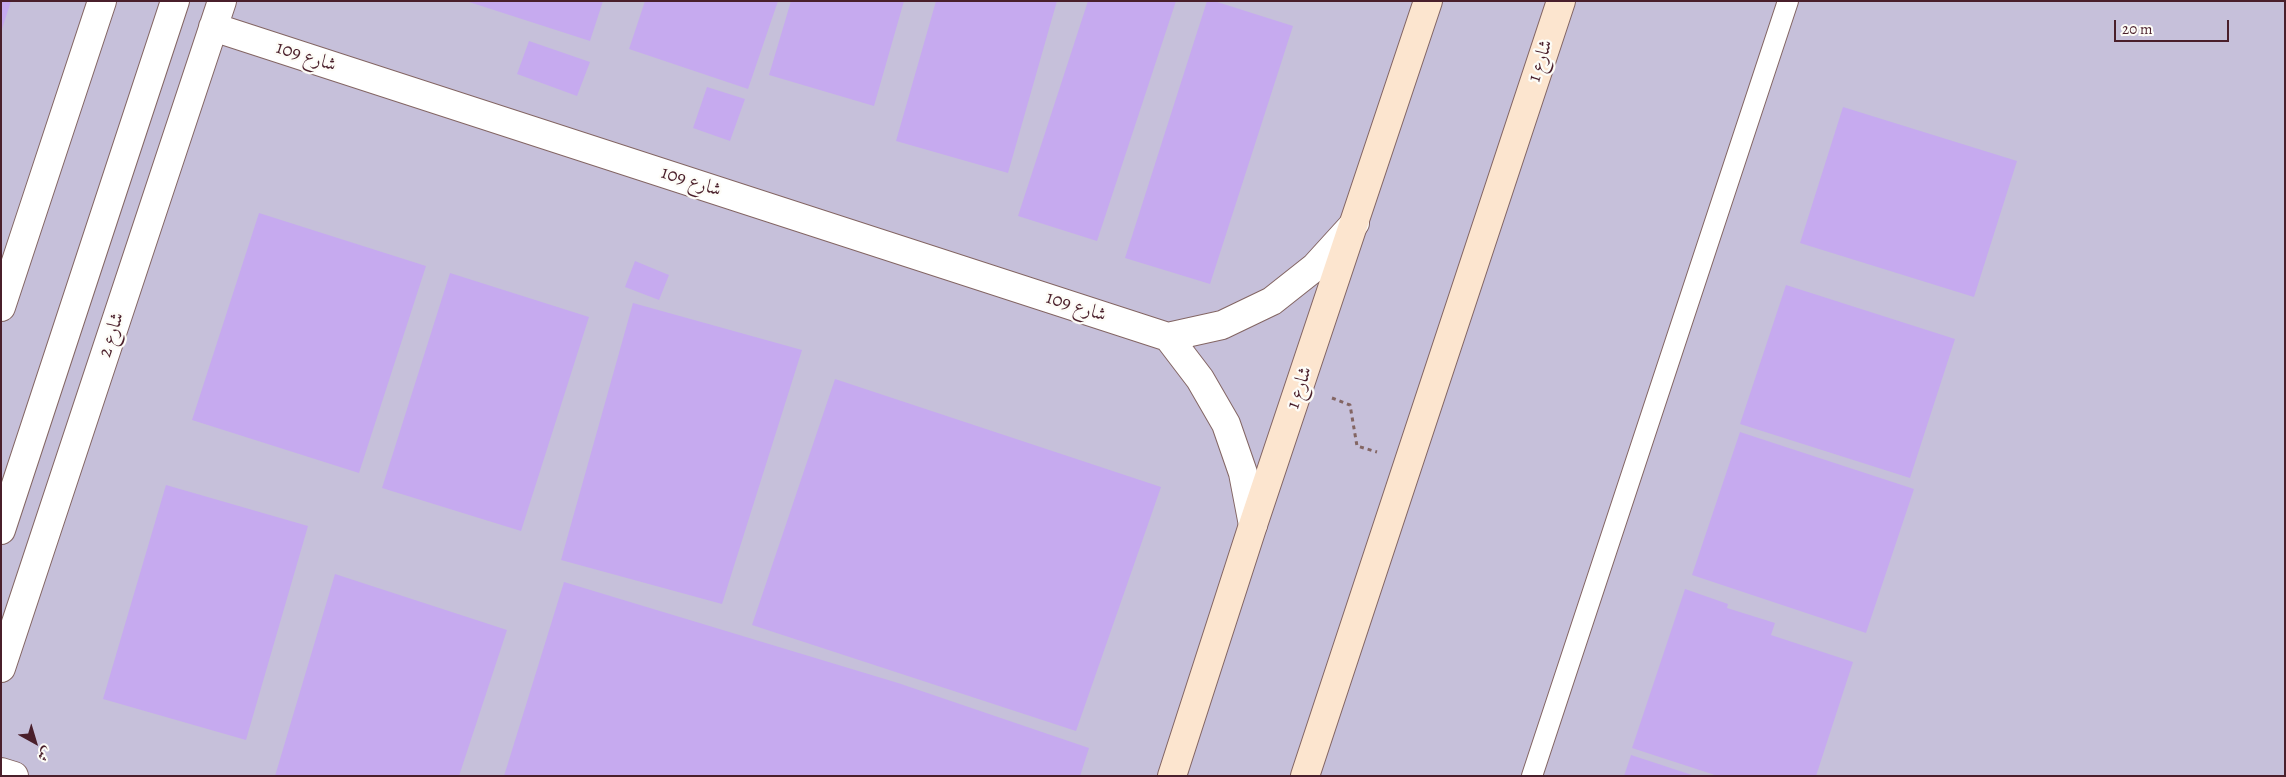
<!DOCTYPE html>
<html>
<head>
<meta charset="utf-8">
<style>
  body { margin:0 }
  #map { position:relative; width:2286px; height:777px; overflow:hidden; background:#eee7cc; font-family:Alegreya,Amiri,serif }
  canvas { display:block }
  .frame { position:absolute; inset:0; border:2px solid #4a1f2b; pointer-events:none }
  .north { position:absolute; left:10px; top:717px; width:50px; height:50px; -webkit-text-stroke:4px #fdfcf7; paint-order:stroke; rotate:141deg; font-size:14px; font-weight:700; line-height:20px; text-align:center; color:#4a1f2b }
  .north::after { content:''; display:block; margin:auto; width:18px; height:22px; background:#4a1f2b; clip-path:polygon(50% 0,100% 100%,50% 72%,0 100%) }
  .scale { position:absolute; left:2114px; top:20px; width:115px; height:22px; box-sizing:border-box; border:2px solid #4a1f2b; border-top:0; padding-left:6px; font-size:15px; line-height:18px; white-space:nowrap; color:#4a1f2b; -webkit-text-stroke:4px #fdfcf7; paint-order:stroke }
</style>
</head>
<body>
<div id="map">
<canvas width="2286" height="777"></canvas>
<div class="frame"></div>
<div class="north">ش</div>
<div class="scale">20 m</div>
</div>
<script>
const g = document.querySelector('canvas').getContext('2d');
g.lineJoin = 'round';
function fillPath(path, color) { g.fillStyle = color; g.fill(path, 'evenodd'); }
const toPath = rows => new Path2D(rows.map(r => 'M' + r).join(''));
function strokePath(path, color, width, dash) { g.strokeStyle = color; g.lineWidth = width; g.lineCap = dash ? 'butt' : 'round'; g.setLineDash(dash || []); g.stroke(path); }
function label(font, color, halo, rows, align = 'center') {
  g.font = font + ' Alegreya,Amiri,serif'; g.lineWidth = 4.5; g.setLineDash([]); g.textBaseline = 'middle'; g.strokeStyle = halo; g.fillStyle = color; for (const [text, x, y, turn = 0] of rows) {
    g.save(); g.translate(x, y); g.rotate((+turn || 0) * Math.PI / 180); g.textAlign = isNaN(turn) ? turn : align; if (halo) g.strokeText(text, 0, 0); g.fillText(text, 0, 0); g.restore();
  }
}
fillPath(toPath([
  [1,1,2285,1,2285,776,1,776]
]), '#c6c0da');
fillPath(toPath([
  [1,1,11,1,2,29,1,29],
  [466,1,603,1,590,41],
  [645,1,778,1,748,89,629,49],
  [791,1,904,1,874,106,769,75],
  [936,1,1057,1,1008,173,896,141],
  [1088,1,1176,1,1097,241,1018,216],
  [1207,1,1214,1,1293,26,1210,284,1125,258],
  [529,41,590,62,577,96,517,74],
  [707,87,745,99,730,141,693,128],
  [1843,107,2017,161,1974,297,1800,243],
  [259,213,426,266,359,473,192,420],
  [635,261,669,275,659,300,625,287],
  [450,273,589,317,521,531,382,488],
  [1786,285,1955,339,1910,478,1740,424],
  [633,303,802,350,722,604,561,560],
  [835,379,1161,487,1076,731,752,625],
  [1740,432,1914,489,1866,633,1692,575],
  [166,485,308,526,246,740,103,699],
  [335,574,507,630,459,776,275,776],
  [564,582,898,683,1089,748,1080,776,504,776],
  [1685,589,1728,604,1727,608,1775,623,1771,635,1853,662,1816,776,1718,776,1632,748],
  [1631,755,1692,775,1692,776,1624,776]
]), '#c6aaef');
const lane = toPath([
  [1532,776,1788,1]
]);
const street = toPath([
  [213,27,1168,337,1222,325,1272,301,1315,267,1355,223],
  [1,307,102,1],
  [1168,337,1200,379,1226,424,1243,473,1253,525],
  [1,530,175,1],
  [1,668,222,1],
  [1,772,14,776]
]);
const secondary = toPath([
  [1172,776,1253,525,1428,1],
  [1305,776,1561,1]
]);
strokePath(lane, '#836563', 22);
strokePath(street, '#836563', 30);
strokePath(secondary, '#836563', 30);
strokePath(toPath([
  [1332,398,1350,405,1357,446,1377,452]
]), '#836563', 3, [4, 4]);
strokePath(lane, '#fff', 20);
strokePath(street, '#fff', 28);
strokePath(secondary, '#fce5cf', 28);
label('19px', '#4a1f2b', '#fdfcf7', [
  ["شارع 109",306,57,18],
  ["شارع 1",1541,61,-72],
  ["شارع 109",691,182,18],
  ["شارع 109",1076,307,18],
  ["شارع 2",112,335,-72],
  ["شارع 1",1300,388,-71]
]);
</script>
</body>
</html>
